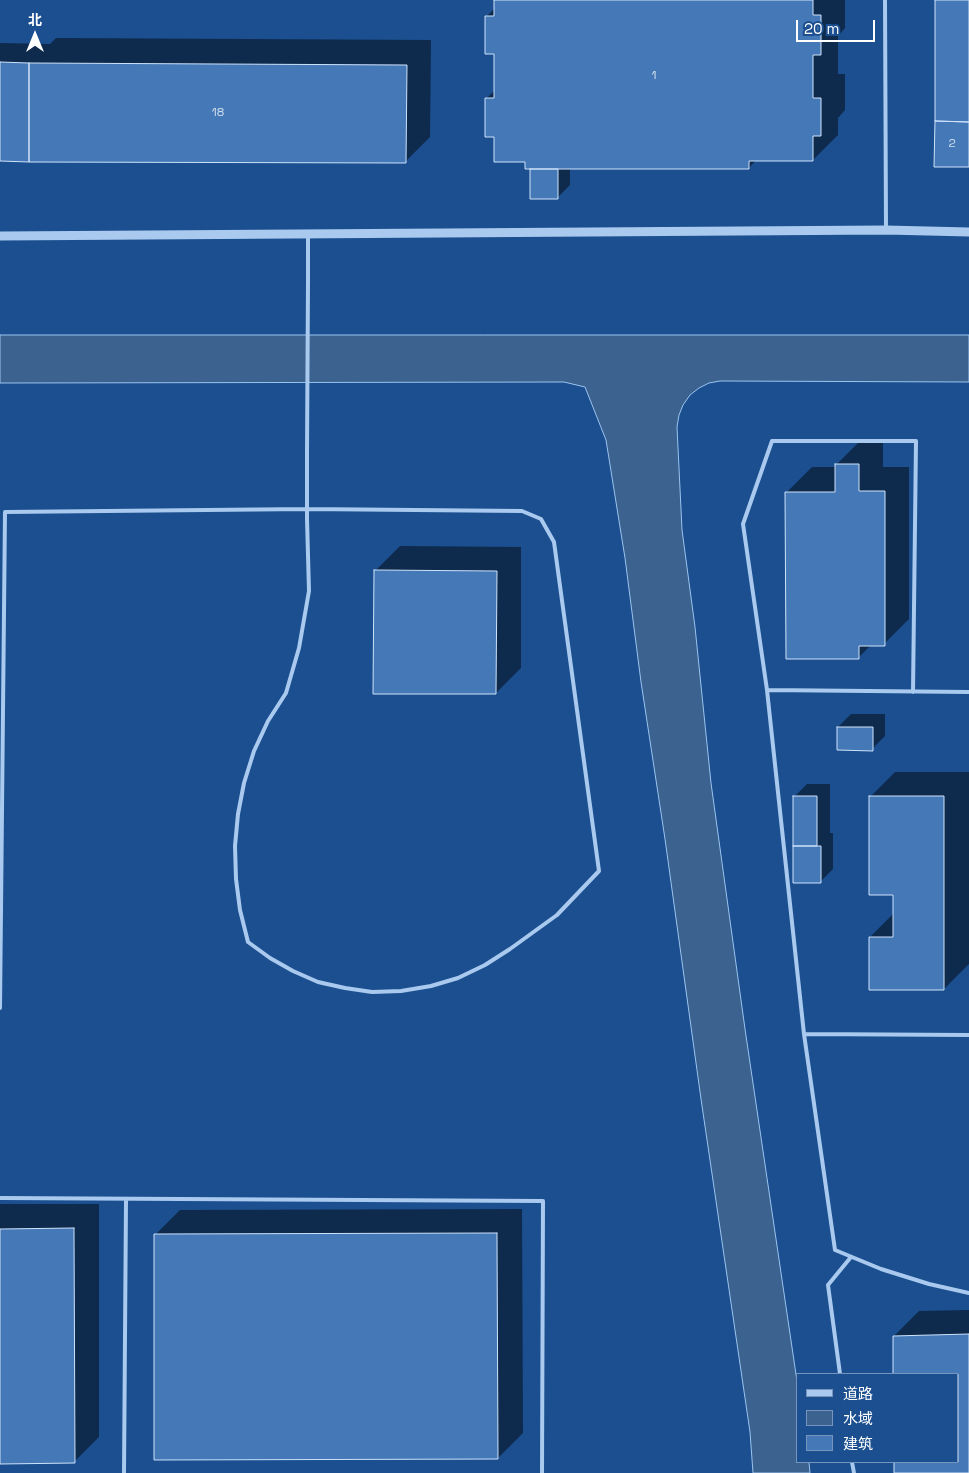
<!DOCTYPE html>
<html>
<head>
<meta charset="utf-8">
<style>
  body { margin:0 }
  #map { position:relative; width:969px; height:1473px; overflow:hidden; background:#1b4f8f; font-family:"Space Grotesk","Noto Sans SC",sans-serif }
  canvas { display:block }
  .legend { position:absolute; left:796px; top:1373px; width:162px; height:90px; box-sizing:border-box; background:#1b4f8f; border:1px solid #7695bc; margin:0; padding:6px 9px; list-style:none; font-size:15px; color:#fff }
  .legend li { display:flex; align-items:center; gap:10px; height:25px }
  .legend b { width:25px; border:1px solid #7695bc }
  .north { position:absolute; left:10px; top:10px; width:50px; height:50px; -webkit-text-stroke:4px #1b4f8f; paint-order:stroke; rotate:0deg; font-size:14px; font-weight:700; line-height:20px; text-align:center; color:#fff }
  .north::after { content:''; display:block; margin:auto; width:18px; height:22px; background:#fff; clip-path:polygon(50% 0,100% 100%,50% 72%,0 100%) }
  .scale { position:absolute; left:796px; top:20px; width:79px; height:22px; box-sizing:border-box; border:2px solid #fff; border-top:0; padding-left:6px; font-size:15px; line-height:18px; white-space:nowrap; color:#fff; -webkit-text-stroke:4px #1b4f8f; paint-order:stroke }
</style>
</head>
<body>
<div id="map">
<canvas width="969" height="1473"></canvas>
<ul class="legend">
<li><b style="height:6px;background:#a9c9ee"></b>道路</li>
<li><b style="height:14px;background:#3c6290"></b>水域</li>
<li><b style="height:14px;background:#4478b7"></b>建筑</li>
</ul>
<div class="north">北</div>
<div class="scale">20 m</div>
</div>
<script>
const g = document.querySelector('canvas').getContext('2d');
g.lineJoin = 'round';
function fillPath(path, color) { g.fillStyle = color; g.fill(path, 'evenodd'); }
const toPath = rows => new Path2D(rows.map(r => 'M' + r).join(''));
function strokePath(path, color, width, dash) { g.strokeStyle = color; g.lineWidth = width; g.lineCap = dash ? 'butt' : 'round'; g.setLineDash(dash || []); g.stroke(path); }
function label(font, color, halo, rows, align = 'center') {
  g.font = font + ' "Space Grotesk",sans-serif'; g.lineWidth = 4.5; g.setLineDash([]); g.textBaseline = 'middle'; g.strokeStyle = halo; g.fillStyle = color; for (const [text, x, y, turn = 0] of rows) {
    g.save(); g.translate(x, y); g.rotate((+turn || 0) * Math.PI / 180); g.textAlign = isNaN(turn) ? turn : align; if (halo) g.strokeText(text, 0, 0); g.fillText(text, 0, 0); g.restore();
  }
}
const water = toPath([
  [0,335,969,335,969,382,720,381,709,383,699,388,690,395,683,405,679,415,677,427,682,530,695,627,711,783,745,1029,798,1388,798,1462,809,1462,810,1473,753,1473,750,1432,701,1099,665,839,641,682,625,558,606,440,585,387,564,382,0,383,0,335]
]);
fillPath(water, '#3c6290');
strokePath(water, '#9cc4f0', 1);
fillPath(toPath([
  [495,0,845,0,845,28,838,36,838,74,845,74,845,110,838,118,838,135,813,160,756,160,749,168,570,168,570,185,558,197,531,170,526,160,496,136,487,98,495,90,495,53,486,17,495,8],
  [56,38,431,40,430,137,405,162,0,160,0,43,50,44],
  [861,440,883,440,883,467,909,467,909,619,884,644,872,644,858,658,787,492,812,467,836,467,836,465],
  [400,546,521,547,521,668,496,693,375,571],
  [851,714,885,714,885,736,872,749,838,727],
  [895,772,969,772,969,964,944,989,870,937,894,913,894,893,870,797],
  [807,784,830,784,830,833,833,833,833,869,820,882,794,797],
  [0,1204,99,1204,99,1437,74,1462,0,1462],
  [522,1209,523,1433,498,1458,155,1235,180,1210],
  [969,1310,969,1473,895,1473,895,1462,958,1462,958,1374,894,1374,894,1336,919,1311]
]), '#0007');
const building = toPath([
  [494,0,813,0,813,15,821,15,821,55,813,55,813,98,821,98,821,136,813,136,813,161,749,161,749,169,525,169,525,162,494,162,494,137,485,137,485,98,494,98,494,54,485,54,485,16,494,16,494,0],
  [935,0,969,0,969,122,935,121,935,0],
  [0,62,29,63,29,162,0,161,0,62],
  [29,63,407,65,406,163,29,162,29,63],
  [935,121,969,122,969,167,934,167,935,121],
  [530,169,558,169,558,199,530,199,530,169],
  [835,464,859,464,859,491,885,491,885,646,859,646,859,659,786,659,785,492,835,492,835,464],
  [374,570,497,571,496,694,373,694,374,570],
  [837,727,873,727,873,751,837,750,837,727],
  [793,796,817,796,817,846,793,846,793,796],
  [869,796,944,796,944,990,869,990,869,937,893,937,893,895,869,895,869,796],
  [793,846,821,846,821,883,793,883,793,846],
  [74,1228,75,1463,0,1464,0,1229,74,1228],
  [497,1233,498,1459,154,1460,154,1234,497,1233],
  [969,1334,969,1473,894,1473,894,1462,958,1462,958,1374,893,1374,893,1336,969,1334]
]);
fillPath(building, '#4478b7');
strokePath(building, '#cfe3fa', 1);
strokePath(toPath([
  [885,0,886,230],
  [767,690,969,692],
  [913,692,916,441,772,441,743,524,767,690,804,1034,835,1250,881,1269,929,1284,969,1293],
  [0,1008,5,512,307,509,522,511,541,519,554,542,599,871,557,915,510,949,485,965,458,978,431,986,401,991,372,992,345,988,318,982,293,971,270,958,248,942,240,910,236,879,235,846,238,814,244,783,254,751,268,721,286,693,299,648,309,591,307,519,307,452,308,282,308,234],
  [804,1034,969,1035],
  [0,1198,543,1201,542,1473],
  [840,1374,828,1285,851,1257],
  [852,1462,854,1473],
  [124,1473,126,1200]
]), '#a9c9ee', 4);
strokePath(toPath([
  [0,236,886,230,969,232]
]), '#a9c9ee', 9);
label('12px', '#d0dded', null, [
  ["1",654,76],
  ["18",218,113],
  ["2",952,144]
]);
</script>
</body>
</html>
